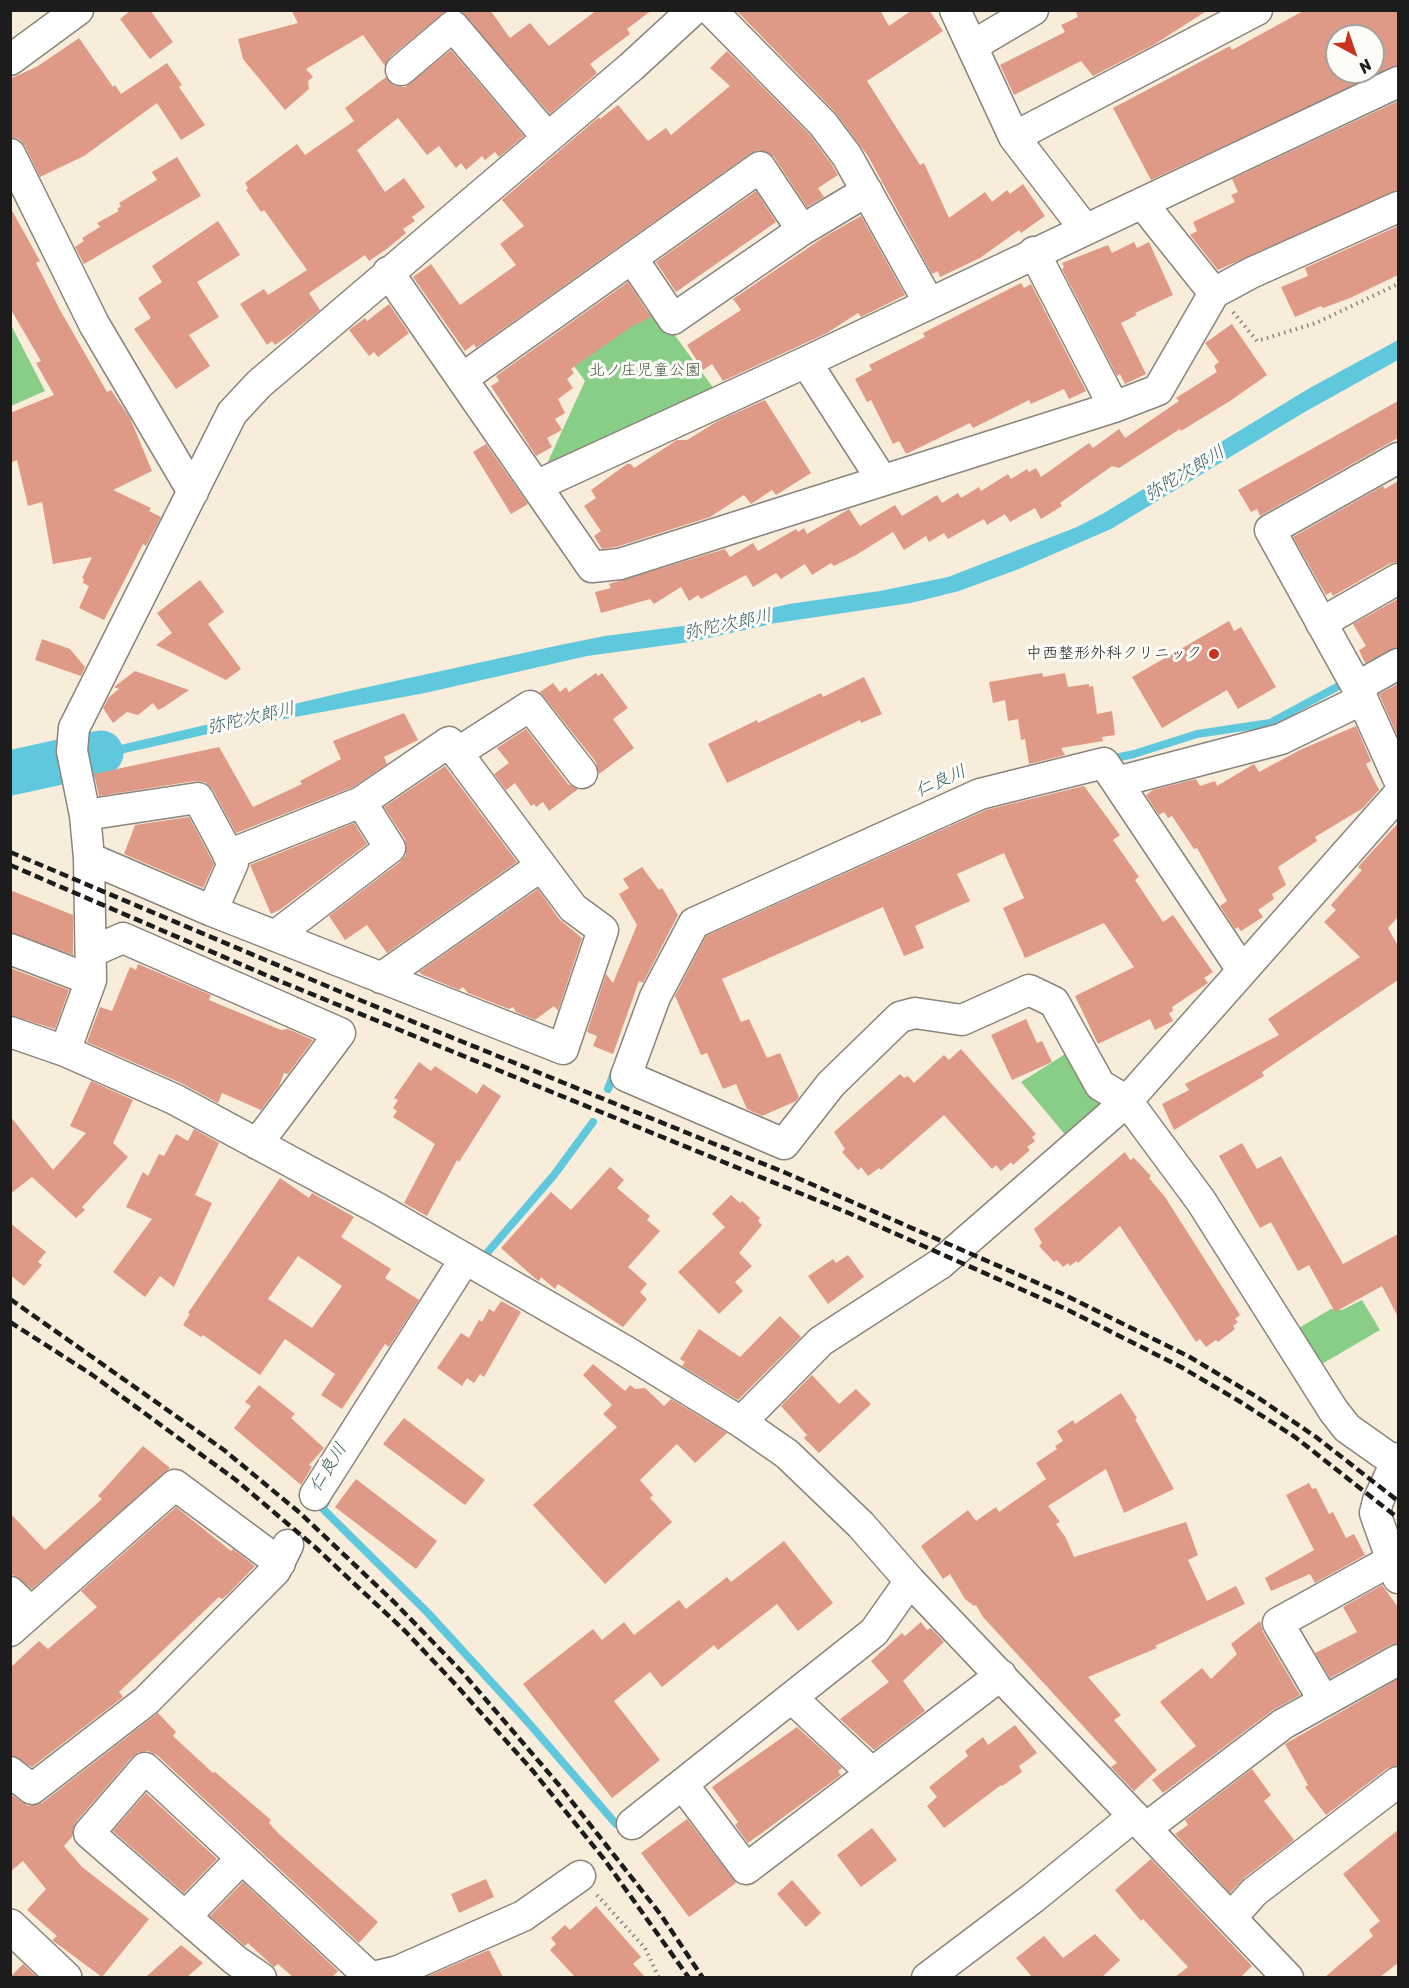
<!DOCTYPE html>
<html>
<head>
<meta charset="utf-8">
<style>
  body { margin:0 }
  #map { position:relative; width:1409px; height:1988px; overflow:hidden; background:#f8ecda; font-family:Sriracha,sans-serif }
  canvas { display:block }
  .frame { position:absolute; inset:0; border:12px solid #1c1c1c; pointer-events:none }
  .north { position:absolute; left:1325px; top:24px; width:60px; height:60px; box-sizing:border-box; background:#fdfcf7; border:2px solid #a3a29f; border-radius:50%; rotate:140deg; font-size:16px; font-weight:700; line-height:24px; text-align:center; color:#1c1c1c }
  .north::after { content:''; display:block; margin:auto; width:21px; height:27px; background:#c8321e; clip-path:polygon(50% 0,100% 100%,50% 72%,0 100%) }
</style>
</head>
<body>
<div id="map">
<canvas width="1409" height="1988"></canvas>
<div class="frame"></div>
<div class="north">N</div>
</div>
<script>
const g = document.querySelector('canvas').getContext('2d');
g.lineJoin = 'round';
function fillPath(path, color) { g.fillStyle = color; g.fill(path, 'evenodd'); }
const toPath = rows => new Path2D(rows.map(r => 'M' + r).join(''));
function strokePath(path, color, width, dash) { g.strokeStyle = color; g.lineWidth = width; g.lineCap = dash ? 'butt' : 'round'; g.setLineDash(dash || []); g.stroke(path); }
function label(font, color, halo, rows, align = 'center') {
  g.font = font + ' Sriracha,"Klee One",sans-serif'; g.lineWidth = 6; g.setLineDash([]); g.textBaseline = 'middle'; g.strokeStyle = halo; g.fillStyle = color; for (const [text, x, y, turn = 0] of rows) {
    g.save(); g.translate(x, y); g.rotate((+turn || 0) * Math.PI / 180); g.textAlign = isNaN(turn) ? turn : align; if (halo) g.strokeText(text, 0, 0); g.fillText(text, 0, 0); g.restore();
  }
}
fillPath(toPath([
  [655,308,714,389,545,468,585,381,574,366],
  [11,325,45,391,11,406,10,406],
  [1070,1051,1098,1095,1101,1111,1067,1137,1021,1082],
  [1362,1300,1380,1330,1315,1368,1292,1332,1331,1309,1342,1310]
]), '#89ce87');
fillPath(toPath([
  [1398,340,1398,360,1303,413,1111,529,1019,569,959,591,911,603,776,623,690,642,587,656,425,693,230,729,42,772,40,764,345,692,560,645,605,636,706,623,789,604,880,591,948,577,1077,527,1104,513,1308,389]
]), '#60c8dd');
strokePath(toPath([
  [1111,759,1134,754,1197,734,1270,723,1348,681],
  [608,1089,615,1070],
  [481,1260,554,1175,593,1122],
  [326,1502,322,1508,427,1612,527,1721,616,1824]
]), '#60c8dd', 8);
strokePath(toPath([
  [10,773,101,753]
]), '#60c8dd', 45);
fillPath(toPath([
  [131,10,150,10,173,42,150,59,120,19],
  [291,10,447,10,390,57,385,66,363,35,306,69,313,77,308,81,309,89,285,110,243,59,238,39,298,23],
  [460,10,490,10,510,38,530,23,549,46,597,10,652,10,627,29,630,34,590,64,597,73,550,114],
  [736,10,880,10,889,26,912,10,929,10,943,31,867,81,920,165,924,163,949,218,985,192,992,202,1007,190,1010,194,1023,184,1045,216,1021,233,1019,230,980,258,940,277,938,271,932,274,868,156,835,112],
  [1075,10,1208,10,1155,44,1093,76,1081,61,1014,95,1000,65,1065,32,1061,25,1078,17],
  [1305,10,1398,10,1398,65,1151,180,1113,108,1230,46,1232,50],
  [1337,36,1373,36,1373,72,1337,72],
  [79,38,113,87,115,85,121,94,167,63,182,85,179,87,205,125,181,140,157,103,84,156,40,177,25,146,19,139,10,137,10,79,38,66],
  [451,50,524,136,499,157,495,152,485,160,482,156,466,170,461,163,456,168,439,146,427,155,398,118,357,150,385,192,404,178,425,207,412,217,415,221,403,229,406,233,388,248,369,261,365,255,309,293,320,310,288,336,275,345,272,341,267,345,240,304,264,289,268,295,307,270,264,210,261,212,246,190,248,188,245,183,297,144,305,155,354,121,345,108,386,77,395,86,405,87],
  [727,51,810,135,832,165,838,175,818,188,824,197,807,207,774,157,759,150,751,153,476,348,474,344,465,351,413,277,431,264,460,305,516,265,500,244,524,226,502,200,599,117,600,119,618,105,648,141,666,128,671,135,730,86,710,68],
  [1398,101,1398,190,1218,270,1190,235,1197,231,1193,222,1235,202,1231,195,1238,192,1232,179],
  [177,157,201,196,84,264,75,247,84,241,82,238,100,227,97,223,119,211,117,209,121,206,119,203,157,180,152,172],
  [756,191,776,222,676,292,656,262],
  [10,207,40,261,36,263,60,310,107,392,111,390,130,418,152,471,113,490,151,508,149,511,161,517,146,546,143,544,104,620,79,608,89,586,83,583,84,579,82,578,92,557,53,564,42,502,28,506,17,460,10,463,10,413,54,395,36,363,41,361,10,308],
  [861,216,905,295,861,317,858,313,827,333,723,381,712,364,703,370,687,345,741,310,733,299,824,237],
  [218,221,240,255,197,282,219,317,189,335,210,366,176,389,134,329,151,318,138,298,162,282,152,266],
  [1398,226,1398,275,1350,298,1323,308,1321,306,1295,317,1281,287,1308,276,1305,268],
  [1134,242,1137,248,1149,242,1173,295,1135,313,1137,315,1121,323,1146,374,1125,384,1120,374,1117,376,1062,269,1064,267,1062,263,1108,245,1112,253],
  [628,282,651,317,631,327,571,369,574,373,567,379,573,388,558,399,565,413,555,419,562,430,547,438,552,447,536,456,491,386,499,381,496,376],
  [1021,283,1024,288,1031,284,1086,391,1069,399,1064,389,1031,404,1029,400,973,428,970,423,906,454,899,441,893,444,871,400,867,402,855,379,872,370,869,365,925,337,923,333],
  [389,304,409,333,378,357,374,352,369,356,349,330,365,318,367,321],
  [1232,324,1267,375,1230,401,1181,431,1180,429,1119,468,1112,466,1060,503,1062,506,1041,519,1035,508,1010,522,1005,514,987,525,984,519,948,539,944,533,929,542,926,536,904,550,893,532,856,555,834,566,831,563,812,575,805,564,781,579,776,573,753,587,746,575,701,599,698,595,689,601,681,587,654,604,650,599,601,613,595,592,611,588,609,584,725,549,730,557,753,543,758,551,796,529,798,532,804,528,807,534,849,509,860,526,895,505,902,516,937,495,942,503,958,493,961,498,979,487,981,491,1008,474,1011,479,1027,469,1029,472,1036,468,1041,477,1089,443,1093,448,1119,429,1125,438,1179,401,1176,398,1217,372,1214,366,1219,362,1205,343],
  [765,400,811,473,776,495,772,490,751,504,744,495,710,517,616,547,602,549,594,536,601,531,584,506,596,498,591,490,627,464,631,464,634,468,677,440,687,440,718,421],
  [1398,401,1398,438,1260,516,1257,509,1251,512,1238,490],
  [486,444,528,504,511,514,473,452],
  [1398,481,1398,562,1389,564,1333,596,1331,592,1326,595,1293,537,1383,486,1385,489],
  [200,580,224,612,208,624,241,669,226,680,156,645,172,633,157,613],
  [1398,599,1398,647,1365,663,1359,650,1366,646,1353,624],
  [1229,621,1234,631,1241,627,1276,687,1238,709,1227,690,1162,728,1132,677],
  [42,639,70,649,85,667,81,676,35,660],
  [135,671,172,684,189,690,164,707,158,710,153,703,138,715,127,712,113,723,103,708,109,697,119,689,114,687],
  [596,673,598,676,602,673,628,708,613,719,634,748,599,774,596,762,540,692,553,683,560,692,566,687,569,692],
  [1042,673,1043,677,1065,673,1068,687,1089,684,1089,687,1093,686,1097,714,1112,711,1115,735,1102,737,1103,741,1061,748,1065,755,1029,764,1025,739,1021,740,1018,719,1008,721,1005,700,993,703,989,682],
  [864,677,882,714,861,723,860,720,727,783,708,744,757,720,758,723,821,693,823,697],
  [1398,684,1398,737,1379,694],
  [404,713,418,740,384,757,387,764,353,787,236,833,213,790,205,782,195,781,99,796,94,774,219,747,253,807,302,784,300,781,341,759,333,741],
  [1356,726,1371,761,1366,764,1379,790,1363,808,1315,837,1317,841,1278,867,1286,885,1272,894,1274,899,1258,910,1263,917,1241,931,1238,927,1235,929,1220,906,1227,901,1197,848,1194,849,1172,816,1168,818,1164,812,1159,815,1146,795,1153,790,1196,779,1200,786,1215,781,1217,786,1254,764,1259,772,1300,750],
  [526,729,568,784,578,789,549,811,543,802,536,807,534,804,531,806,515,783,506,790,494,774,509,763,497,748],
  [445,766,517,862,387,953,367,925,345,940,329,916,400,862,406,855,405,839,384,807],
  [1084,786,1120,835,1113,840,1139,877,1135,880,1163,922,1173,915,1213,972,1204,978,1208,983,1172,1007,1173,1011,1169,1013,1173,1021,1155,1030,1150,1019,1098,1044,1075,996,1134,967,1104,923,1025,958,1003,908,1024,898,1004,853,957,874,970,901,915,926,924,948,904,956,883,907,722,979,741,1022,749,1019,767,1058,780,1053,799,1097,796,1101,762,1116,747,1109,736,1084,723,1089,707,1053,701,1055,675,996,706,936,986,810],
  [189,817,214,864,203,888,124,854,135,825],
  [354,823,367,844,281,909,271,914,250,865],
  [1398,823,1398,917,1388,928,1398,946,1398,980,1262,1072,1264,1076,1174,1130,1162,1104,1189,1090,1185,1084,1279,1035,1268,1019,1360,957,1324,922,1336,910,1331,905,1362,870,1358,867],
  [642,867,659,890,662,888,678,915,643,983,639,981,613,1054,593,1046,597,1036,587,1032,606,974,613,983,637,925,619,894,629,888,623,879],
  [538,889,559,919,582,938,558,1011,554,1006,535,1020,516,1012,513,1007,509,1009,468,993,463,987,459,990,421,974,419,972],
  [10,890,73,915,73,955,10,932],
  [138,964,211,995,209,1000,281,1030,288,1029,313,1040,288,1074,284,1073,279,1086,261,1110,222,1093,218,1103,181,1083,87,1042,100,1007,112,1011,130,967,136,970],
  [10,968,69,990,55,1029,10,1015],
  [1026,1019,1037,1043,1042,1041,1052,1062,1012,1080,991,1035],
  [961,1049,1036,1134,1032,1137,1035,1141,1027,1147,1030,1150,1013,1165,1011,1162,1001,1171,996,1165,992,1169,944,1115,881,1170,879,1168,868,1176,861,1167,858,1170,842,1152,845,1149,834,1132,900,1074,904,1078,908,1076,914,1083,944,1055,949,1060],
  [419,1062,431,1071,435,1066,477,1094,483,1084,501,1096,459,1162,457,1160,427,1216,404,1203,435,1144,393,1117,397,1111,393,1108,398,1100,394,1098],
  [91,1081,133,1100,113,1143,128,1157,82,1207,85,1210,76,1218,32,1177,10,1194,10,1116,53,1170,86,1133,70,1126],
  [194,1129,219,1143,195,1195,212,1203,174,1287,160,1276,145,1297,113,1272,152,1219,126,1207,143,1172,148,1176,159,1154,164,1156,176,1134,188,1141],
  [1242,1143,1257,1169,1281,1156,1343,1264,1398,1234,1398,1317,1382,1286,1335,1312,1309,1265,1298,1271,1271,1222,1260,1228,1219,1156],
  [1125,1152,1130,1160,1134,1158,1151,1176,1149,1178,1165,1197,1240,1315,1235,1319,1238,1322,1233,1326,1235,1329,1218,1342,1216,1340,1206,1347,1200,1339,1196,1342,1120,1226,1078,1263,1076,1261,1070,1266,1068,1263,1063,1267,1057,1260,1054,1262,1039,1246,1042,1243,1034,1229],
  [610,1167,624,1180,617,1188,650,1216,647,1220,660,1231,628,1267,647,1284,640,1292,647,1299,623,1327,558,1284,555,1289,541,1277,539,1281,537,1280,501,1248,551,1192,571,1210],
  [280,1178,309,1198,312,1193,354,1217,341,1237,391,1269,385,1278,419,1300,389,1347,385,1344,342,1409,321,1395,335,1374,285,1339,260,1375,203,1335,201,1337,183,1325,190,1314,188,1313],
  [298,1256,342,1286,312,1328,268,1299],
  [731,1195,740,1203,742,1201,760,1218,758,1221,762,1225,739,1253,752,1266,735,1282,743,1291,719,1314,678,1272,725,1227,712,1214],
  [10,1223,46,1252,38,1262,42,1265,24,1286,10,1275],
  [848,1255,864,1277,828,1304,808,1276,833,1259,836,1263],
  [501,1301,521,1312,484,1377,480,1374,474,1383,467,1378,462,1386,437,1368,461,1333,469,1338,479,1320,482,1322,489,1309,494,1312],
  [780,1316,801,1337,738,1400,682,1366,685,1362,680,1359,699,1329,740,1357],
  [593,1364,625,1391,630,1385,635,1389,645,1388,664,1406,671,1399,727,1433,695,1463,677,1444,640,1480,653,1495,650,1498,672,1522,605,1584,533,1505,617,1427,603,1414,612,1405,583,1375],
  [812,1375,839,1404,856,1389,871,1404,819,1453,804,1438,807,1435,781,1406],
  [259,1385,295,1414,291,1418,324,1448,309,1465,312,1467,301,1485,234,1428,251,1406,245,1402],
  [1121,1393,1137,1418,1135,1419,1174,1489,1124,1513,1106,1469,1048,1506,1060,1522,1056,1524,1066,1538,1074,1557,1186,1522,1198,1555,1188,1560,1207,1601,1236,1586,1245,1604,1155,1646,1157,1648,1088,1677,1121,1715,1114,1720,1157,1770,1134,1791,1111,1767,1117,1763,983,1617,976,1605,974,1606,965,1599,950,1574,943,1579,921,1546,968,1510,976,1521,996,1507,999,1512,1046,1479,1036,1463,1057,1449,1055,1446,1063,1441,1057,1431,1073,1420,1075,1424],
  [404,1418,485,1480,465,1505,383,1444],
  [143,1446,170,1468,32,1589,13,1575,10,1572,10,1513,45,1550,102,1499,98,1496],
  [356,1479,437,1541,416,1569,335,1507],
  [1309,1483,1312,1489,1316,1488,1329,1514,1333,1512,1346,1538,1354,1534,1365,1555,1315,1583,1310,1574,1271,1591,1265,1578,1314,1550,1286,1495],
  [176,1507,231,1551,233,1549,255,1566,228,1594,222,1599,219,1597,119,1692,123,1697,32,1767,10,1755,10,1668,39,1641,48,1649,97,1607,81,1591],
  [784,1541,833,1603,798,1631,777,1604,718,1650,714,1645,662,1687,650,1672,614,1701,660,1760,612,1798,523,1684,593,1629,602,1640,624,1622,634,1635,679,1600,686,1609,727,1577,731,1582],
  [1382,1585,1398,1607,1398,1643,1390,1645,1330,1678,1315,1653,1357,1632,1343,1607],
  [1260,1621,1263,1632,1300,1695,1273,1710,1163,1793,1152,1780,1196,1746,1160,1702,1202,1668,1211,1679,1237,1654,1231,1644],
  [921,1622,927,1630,931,1628,944,1642,903,1681,925,1711,874,1750,840,1719,889,1682,871,1661,902,1633,905,1636],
  [1398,1679,1398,1765,1388,1768,1326,1815,1305,1787,1308,1785,1285,1744],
  [158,1713,176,1732,173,1736,213,1773,215,1772,271,1820,269,1823,278,1833,378,1922,359,1943,157,1755,148,1751,139,1752,132,1757,76,1822,72,1837,64,1846,82,1867,149,1919,102,1977,52,1940,57,1936,27,1910,46,1889,23,1861,10,1872,10,1794,28,1806,42,1803],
  [1015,1725,1037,1753,1019,1766,1022,1772,1002,1786,1001,1785,944,1828,927,1806,937,1797,929,1787,968,1756,965,1751,983,1737,988,1745],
  [797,1727,842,1768,838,1771,841,1775,748,1843,735,1825,738,1822,712,1787],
  [1252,1769,1271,1795,1264,1801,1294,1840,1244,1878,1230,1893,1175,1834,1188,1825,1185,1820],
  [146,1793,217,1859,184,1893,113,1831],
  [687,1819,736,1883,689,1917,641,1853],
  [872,1828,897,1860,861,1887,837,1855],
  [1398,1830,1398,1963,1380,1977,1325,1977,1373,1936,1369,1930,1380,1921,1343,1874],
  [1151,1859,1252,1966,1241,1977,1175,1977,1188,1967,1143,1919,1141,1921,1115,1890],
  [486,1879,494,1897,459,1913,451,1894],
  [792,1880,821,1913,806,1927,777,1894],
  [243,1882,338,1971,332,1977,293,1977,278,1964,274,1967,248,1943,245,1946,210,1916],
  [596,1906,641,1957,633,1964,645,1977,575,1977,550,1950,556,1944,551,1938,565,1925,570,1930],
  [1095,1934,1120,1960,1102,1977,1032,1977,1016,1958,1044,1936,1063,1958],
  [181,1945,203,1963,187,1977,146,1977],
  [489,1950,503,1977,426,1977],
  [23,1964,37,1977,10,1977]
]), '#df9a87');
const street = toPath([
  [711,10,823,124,847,156,929,303],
  [955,10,1014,137,1084,228],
  [972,46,1033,10],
  [10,60,78,10],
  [401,70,453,26,547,137],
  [1014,137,1257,10],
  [10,154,94,324,193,492],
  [1142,203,1214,293],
  [1034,252,1114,407],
  [632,258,673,319,802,230,867,191],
  [388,272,592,567,620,564,1114,407,1158,390,1214,293,1251,273,1398,207],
  [806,362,882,480],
  [463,378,760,167,802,230],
  [1398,458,1270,530,1357,687,1398,778],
  [538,485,806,362,1398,82],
  [1321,623,1398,579],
  [1357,687,1398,664],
  [457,753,530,706,582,773],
  [1117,782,1281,739,1363,699],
  [85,815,198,798,233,863,212,911],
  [89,858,212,911,563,1049,603,930,573,908,449,742,361,802,228,855],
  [275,936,390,848,361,802],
  [10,949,91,980],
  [91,952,123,938,340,1033,257,1144],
  [1242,970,1104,763,980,794,694,923,655,997,626,1076,784,1144,831,1084,900,1017,915,1013,962,1020,1029,990,1054,1002,1100,1085,1127,1101,1201,1201,1333,1410,1347,1428,1395,1462],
  [381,978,541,866],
  [10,1032,65,1051,174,1099,377,1208,627,1352,741,1422,787,1454,861,1525,910,1581,1288,1978],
  [65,1051,91,980,89,858,85,815,72,751,74,728,232,413,259,384,631,67,693,10],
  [741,1422,821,1341,940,1264,1127,1101,1398,795],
  [315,1495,465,1259],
  [1398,1578,1375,1513,1378,1501,1398,1458],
  [10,1592,31,1612],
  [10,1631,175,1485,280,1563],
  [793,1699,872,1773],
  [1324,1701,1278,1623,1392,1560],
  [10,1772,32,1789,146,1701,275,1571,288,1545],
  [683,1785,746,1869,1001,1675],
  [632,1824,874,1632,910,1581],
  [1146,1828,1283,1724,1398,1660],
  [185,1917,242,1858],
  [1231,1918,1254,1892,1398,1782],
  [261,1978,235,1960,89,1833,145,1768,370,1977],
  [369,1978,398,1971,523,1916,580,1876],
  [927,1978,1033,1898,1134,1816]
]);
const secondary = toPath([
  [1395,1462,1398,1465]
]);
const primary = toPath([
  [10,1926,65,1978]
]);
strokePath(street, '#8a847b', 33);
strokePath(secondary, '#8a847b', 36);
strokePath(primary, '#8a847b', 36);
strokePath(toPath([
  [1233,312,1257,341,1316,323,1398,284],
  [597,1895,645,1948,659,1978]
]), '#8a847b', 4, [1.5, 4.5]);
strokePath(street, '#fff', 30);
strokePath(secondary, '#fff', 33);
strokePath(primary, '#fff', 33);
strokePath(toPath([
  [10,852,367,1003,786,1173,1065,1295,1188,1356,1257,1397,1316,1437,1398,1501],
  [10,865,282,982,851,1214,1068,1310,1181,1367,1239,1401,1295,1437,1398,1518],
  [10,1299,224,1450,300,1513,394,1602,463,1673,559,1785,661,1915,703,1978],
  [10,1322,91,1374,236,1480,315,1547,405,1631,457,1686,533,1771,604,1859,689,1978]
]), '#1c1c1c', 4.5, [9, 4.5]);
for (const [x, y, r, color] of [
  [1214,654,6,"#c8321e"]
]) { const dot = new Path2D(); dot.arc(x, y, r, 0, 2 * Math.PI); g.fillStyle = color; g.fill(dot); strokePath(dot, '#fdfcf7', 2); }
label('16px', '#425a41', '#fdfcf7', [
  ["北ノ庄児童公園",645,371]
]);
label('16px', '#1c1c1c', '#fdfcf7', [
  ["中西整形外科クリニック",1202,654]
], 'right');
label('italic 18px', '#376169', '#fdfcf7', [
  ["弥陀次郎川",1185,474,-31],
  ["弥陀次郎川",728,625,-12],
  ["弥陀次郎川",251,719,-13],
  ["仁良川",941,782,-24],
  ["仁良川",329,1468,-58]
]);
</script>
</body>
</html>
